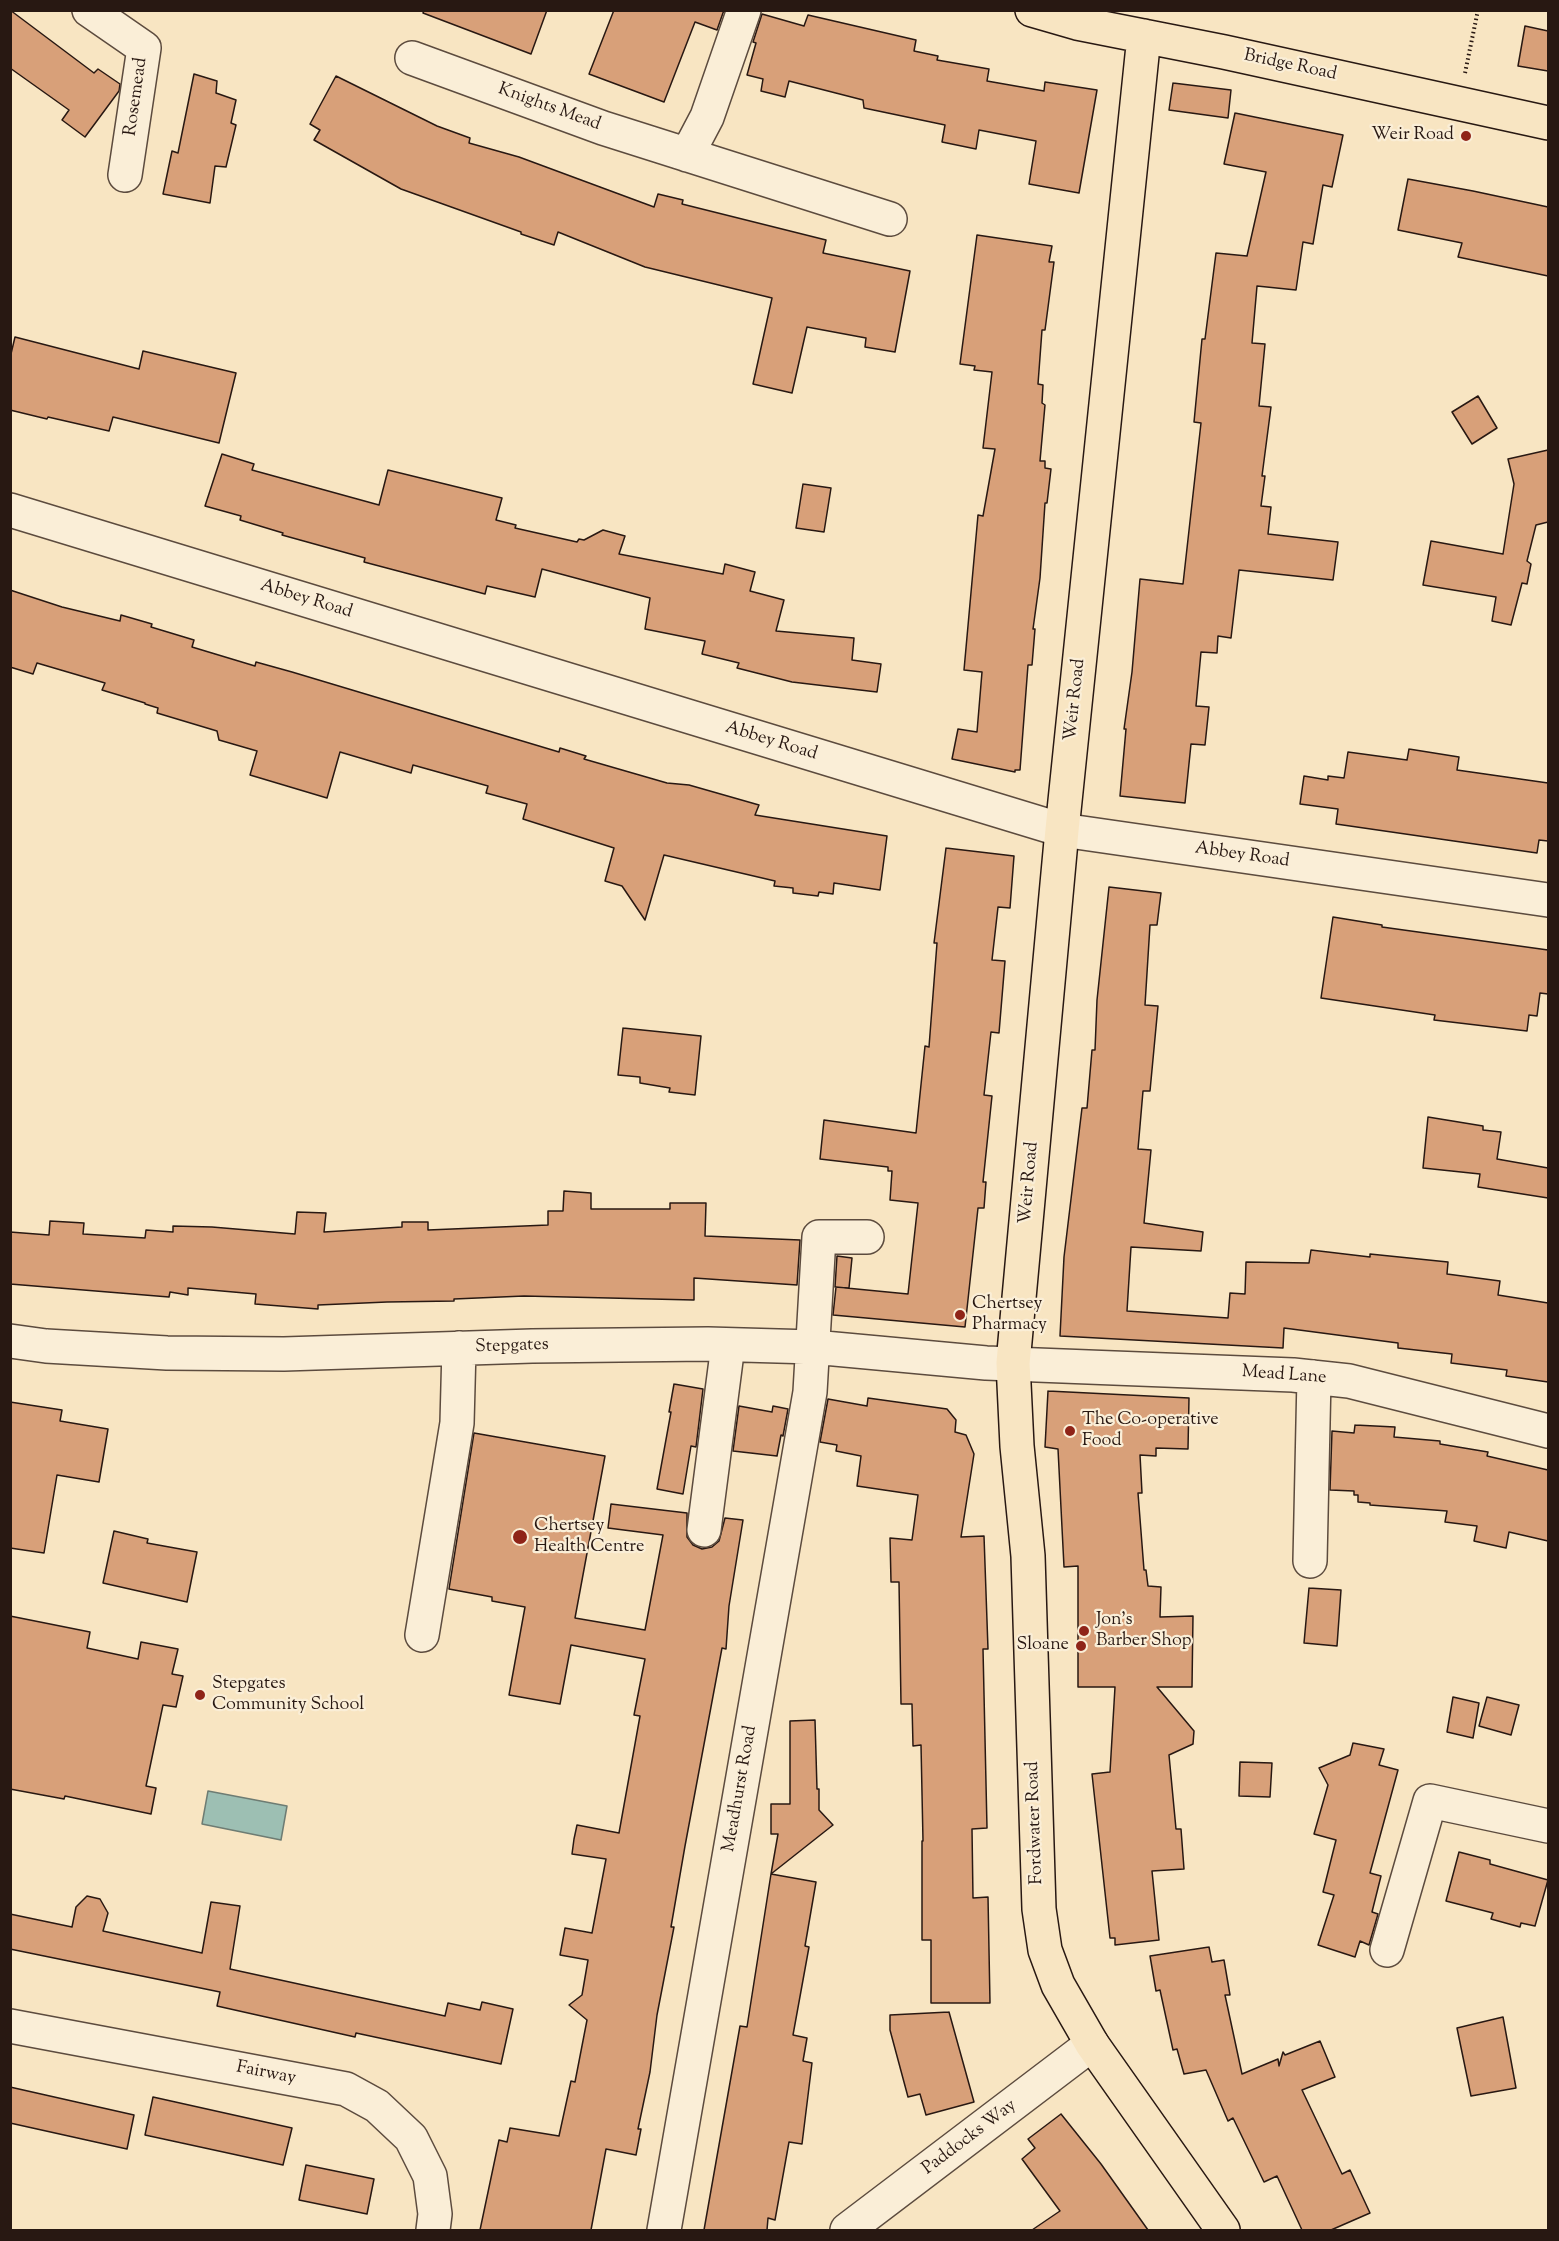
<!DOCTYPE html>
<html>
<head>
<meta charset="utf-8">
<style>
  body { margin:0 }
  #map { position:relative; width:1559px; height:2241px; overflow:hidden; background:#f8e5c2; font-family:"Sorts Mill Goudy",serif }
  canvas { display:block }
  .frame { position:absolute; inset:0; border:12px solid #281812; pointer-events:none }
</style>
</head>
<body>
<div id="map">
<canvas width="1559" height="2241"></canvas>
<div class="frame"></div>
</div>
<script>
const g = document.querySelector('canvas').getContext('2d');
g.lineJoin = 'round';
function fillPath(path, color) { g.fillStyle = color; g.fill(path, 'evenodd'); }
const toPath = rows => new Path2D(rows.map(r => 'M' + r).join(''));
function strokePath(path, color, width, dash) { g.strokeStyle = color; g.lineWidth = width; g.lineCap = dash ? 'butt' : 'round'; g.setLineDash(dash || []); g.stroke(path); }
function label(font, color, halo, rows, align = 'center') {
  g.font = font + ' "Sorts Mill Goudy",serif'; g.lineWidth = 4.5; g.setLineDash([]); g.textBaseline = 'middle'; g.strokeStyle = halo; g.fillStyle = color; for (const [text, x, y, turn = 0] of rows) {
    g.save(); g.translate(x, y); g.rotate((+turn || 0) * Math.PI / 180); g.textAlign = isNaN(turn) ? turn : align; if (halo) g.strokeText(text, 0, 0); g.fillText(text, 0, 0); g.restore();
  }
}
const water = toPath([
  [208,1791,287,1806,281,1840,202,1824,208,1791]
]);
fillPath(water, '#9dbfb3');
strokePath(water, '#6e7c73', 1.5);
const building = toPath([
  [10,10,94,73,98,69,120,84,119,91,85,137,62,120,69,110,10,68,10,10],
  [424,10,547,10,531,54,423,13,424,10],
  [614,10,724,10,717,30,695,22,664,102,589,74,614,10],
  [762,14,804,26,808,15,916,40,914,51,938,56,937,60,989,69,987,81,1044,91,1045,82,1097,90,1079,193,1029,184,1036,141,979,130,976,149,942,142,945,125,864,108,863,100,789,81,785,97,761,91,763,79,747,75,756,43,753,42,762,14],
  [1525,26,1548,31,1548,71,1518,66,1525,26],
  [194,74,217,81,216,93,236,100,231,123,236,125,226,167,215,166,210,203,163,194,172,151,178,153,194,74],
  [336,76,437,126,470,138,469,143,519,157,654,207,658,194,683,200,682,204,826,240,823,253,910,271,895,352,865,347,866,338,807,327,792,393,753,384,772,298,645,267,558,232,554,245,521,234,521,232,401,189,314,140,320,130,310,124,336,76],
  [1173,83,1231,90,1228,118,1169,110,1173,83],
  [1235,113,1343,135,1332,187,1323,185,1313,244,1303,242,1296,290,1257,286,1252,343,1265,344,1259,406,1271,407,1262,476,1265,476,1261,506,1271,507,1268,534,1338,542,1333,580,1239,570,1231,638,1218,636,1217,653,1201,652,1196,706,1209,707,1205,745,1191,744,1185,803,1120,796,1126,729,1124,729,1132,672,1140,579,1183,584,1201,423,1194,422,1202,339,1205,339,1216,253,1247,256,1266,172,1224,164,1235,113],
  [1408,179,1473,191,1548,207,1548,276,1458,257,1462,243,1398,230,1408,179],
  [977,235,1052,246,1049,262,1054,262,1045,330,1042,330,1038,384,1043,385,1042,403,1045,405,1040,461,1045,461,1045,468,1051,469,1047,503,1045,503,1040,578,1033,629,1035,629,1032,665,1028,665,1020,770,1015,770,1015,772,952,759,958,729,977,732,982,672,964,670,978,515,983,516,995,449,983,448,992,372,974,370,975,366,960,364,977,235],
  [15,337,139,369,143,351,236,373,219,443,113,417,109,431,48,417,47,419,10,410,10,358,15,337],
  [1478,396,1497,428,1472,444,1452,412,1478,396],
  [1548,450,1548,522,1536,525,1527,561,1531,564,1527,584,1522,583,1511,625,1492,621,1496,597,1423,585,1431,541,1503,554,1514,484,1508,459,1548,450],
  [222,454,254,464,252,470,379,505,388,470,502,498,496,520,516,525,515,528,577,542,579,539,584,540,603,530,625,536,619,554,723,574,725,564,755,572,750,591,784,600,776,631,854,638,852,660,881,664,877,692,792,682,737,668,739,663,702,654,705,641,645,629,650,598,542,569,535,597,487,586,485,594,364,562,365,558,282,535,283,533,240,520,241,516,205,506,222,454],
  [803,484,831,488,824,532,796,528,803,484],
  [10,590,62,607,120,621,121,615,152,624,151,627,194,640,192,647,255,666,256,662,292,672,559,752,560,748,586,756,584,759,667,783,689,785,759,805,755,815,887,836,880,890,834,883,833,894,819,892,818,896,793,893,793,888,774,886,775,881,664,855,645,920,622,886,605,881,614,848,523,819,527,804,486,793,488,786,413,765,411,773,340,752,327,798,250,775,257,751,219,740,217,731,157,713,158,708,145,704,145,703,102,690,105,683,37,663,33,674,10,667,10,590],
  [1409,749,1459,757,1457,770,1548,783,1548,841,1539,840,1537,853,1336,824,1338,809,1300,804,1304,776,1328,780,1328,776,1344,778,1348,752,1407,760,1409,749],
  [946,848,1014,856,1010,908,998,907,992,960,1005,961,999,1033,991,1032,984,1095,992,1096,983,1182,986,1182,984,1208,978,1208,965,1327,833,1315,836,1287,908,1294,918,1203,890,1200,892,1171,888,1171,888,1167,820,1159,824,1120,916,1133,925,1046,929,1047,937,943,934,943,946,848],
  [1109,887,1161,893,1157,925,1150,925,1145,1005,1158,1006,1150,1091,1143,1091,1138,1149,1151,1150,1144,1223,1203,1232,1201,1251,1131,1247,1127,1311,1228,1318,1230,1293,1245,1294,1246,1262,1309,1263,1311,1250,1370,1257,1370,1254,1448,1262,1447,1274,1500,1281,1498,1295,1548,1303,1548,1382,1506,1376,1507,1370,1451,1363,1452,1354,1398,1348,1398,1343,1284,1328,1283,1348,1060,1336,1064,1257,1082,1108,1087,1108,1092,1050,1095,1050,1097,1000,1109,887],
  [1333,917,1382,925,1382,927,1548,950,1548,994,1540,993,1537,1016,1529,1015,1527,1031,1434,1020,1435,1015,1321,998,1333,917],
  [623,1028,701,1036,695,1095,669,1092,670,1088,640,1083,640,1077,618,1075,623,1028],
  [1428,1117,1483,1126,1483,1130,1501,1132,1497,1159,1548,1168,1548,1198,1478,1187,1480,1174,1423,1168,1428,1117],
  [564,1191,591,1193,591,1209,670,1209,670,1203,706,1203,705,1236,800,1240,797,1285,694,1278,694,1300,524,1296,454,1299,454,1301,387,1302,318,1305,318,1309,255,1304,256,1294,188,1288,188,1295,170,1292,169,1297,10,1284,10,1232,49,1235,50,1221,84,1223,83,1234,145,1238,146,1230,173,1232,173,1226,212,1227,295,1234,297,1212,326,1213,324,1232,402,1227,402,1222,428,1222,428,1230,548,1225,548,1211,563,1211,564,1191],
  [837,1256,852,1258,849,1288,835,1287,837,1256],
  [674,1384,703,1389,696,1447,691,1446,683,1494,657,1489,671,1412,669,1412,674,1384],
  [1048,1391,1189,1398,1188,1449,1156,1448,1156,1456,1140,1455,1142,1493,1138,1493,1144,1570,1146,1570,1148,1586,1161,1587,1160,1617,1193,1616,1192,1687,1157,1687,1194,1731,1193,1744,1169,1755,1176,1829,1181,1829,1184,1869,1152,1871,1159,1940,1115,1945,1115,1938,1110,1938,1092,1774,1110,1772,1115,1687,1078,1687,1078,1566,1064,1567,1058,1449,1045,1447,1048,1391],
  [868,1398,947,1409,956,1420,955,1432,966,1435,974,1454,961,1537,984,1536,988,1649,983,1649,987,1828,972,1829,973,1898,988,1897,990,2003,931,2003,931,1940,922,1940,922,1841,923,1841,921,1745,913,1746,912,1704,901,1704,899,1582,891,1582,890,1538,912,1540,918,1495,857,1486,861,1456,836,1451,837,1445,820,1442,828,1399,867,1406,868,1398],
  [10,1402,62,1410,60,1421,108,1429,99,1482,57,1475,44,1553,10,1548,10,1402],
  [739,1406,772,1412,773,1406,788,1409,783,1436,781,1435,777,1456,733,1451,739,1406],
  [1355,1425,1395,1427,1394,1437,1440,1441,1440,1444,1488,1452,1487,1456,1548,1470,1548,1541,1509,1532,1506,1548,1474,1541,1477,1526,1445,1522,1447,1511,1370,1505,1370,1503,1358,1502,1358,1495,1354,1495,1354,1491,1330,1490,1332,1431,1354,1433,1355,1425],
  [474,1433,605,1456,575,1618,645,1630,663,1535,608,1528,611,1504,687,1513,687,1537,693,1545,702,1549,712,1547,719,1541,725,1518,743,1520,729,1606,726,1649,722,1648,685,1846,671,1927,674,1927,657,2015,650,2072,638,2129,641,2129,636,2155,606,2149,591,2230,480,2230,499,2140,507,2142,510,2128,559,2136,571,2081,575,2082,587,2020,569,2005,582,1995,588,1960,560,1955,565,1928,592,1933,606,1859,572,1854,574,1839,577,1825,619,1833,640,1716,634,1715,645,1659,571,1645,560,1704,509,1695,525,1607,492,1601,492,1597,449,1589,474,1433],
  [114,1531,148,1539,147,1543,197,1552,187,1602,103,1583,114,1531],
  [1309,1588,1341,1590,1337,1646,1304,1643,1309,1588],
  [10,1616,90,1632,87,1648,138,1659,141,1642,178,1649,172,1674,183,1676,176,1707,163,1705,146,1786,156,1788,151,1814,65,1796,64,1799,10,1789,10,1616],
  [1453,1697,1479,1703,1473,1738,1447,1732,1453,1697],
  [1487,1697,1519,1705,1511,1735,1479,1726,1487,1697],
  [815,1720,817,1789,819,1789,819,1810,833,1825,771,1874,778,1834,771,1834,771,1804,790,1804,790,1721,815,1720],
  [1353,1743,1384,1749,1379,1765,1398,1770,1370,1873,1381,1876,1372,1912,1378,1914,1369,1945,1360,1941,1355,1957,1318,1945,1334,1895,1323,1892,1336,1840,1314,1834,1328,1785,1319,1768,1350,1755,1353,1743],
  [1240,1762,1272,1763,1270,1797,1239,1796,1240,1762],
  [1459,1852,1490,1860,1490,1864,1548,1880,1535,1926,1521,1923,1520,1927,1491,1919,1493,1913,1446,1901,1459,1852],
  [771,1874,816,1882,805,1946,809,1947,793,2035,807,2038,803,2061,812,2063,802,2144,789,2142,775,2220,768,2218,767,2230,704,2230,740,2026,747,2027,771,1874],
  [87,1896,100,1899,108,1913,103,1931,202,1953,211,1902,240,1906,230,1969,445,2016,448,2003,480,2010,482,2002,513,2009,501,2064,356,2033,355,2037,217,2006,220,1992,10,1949,10,1914,72,1927,76,1907,87,1896],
  [1209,1947,1212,1962,1224,1960,1230,1995,1225,1995,1242,2074,1278,2059,1279,2066,1283,2052,1285,2055,1320,2041,1335,2077,1302,2090,1342,2174,1350,2170,1370,2213,1331,2230,1302,2230,1277,2176,1264,2182,1233,2118,1228,2121,1206,2070,1184,2074,1177,2049,1173,2050,1160,1990,1156,1991,1150,1956,1209,1947],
  [949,2012,974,2102,926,2115,920,2094,908,2097,890,2030,890,2015,949,2012],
  [1503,2017,1516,2088,1471,2096,1457,2028,1503,2017],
  [10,2087,134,2115,127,2149,10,2123,10,2087],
  [153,2097,292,2128,283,2165,145,2135,153,2097],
  [1061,2114,1101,2164,1148,2230,1032,2230,1060,2211,1022,2159,1035,2148,1028,2139,1061,2114],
  [306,2165,374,2179,367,2214,299,2200,306,2165]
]);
fillPath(building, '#d8a079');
strokePath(building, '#281812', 1.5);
const minor = toPath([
  [89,10,144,48,125,175],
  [412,58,603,128,890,219],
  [687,155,707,117,744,10],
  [10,510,1062,830,1548,900],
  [10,1341,46,1346,167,1353,284,1354,532,1346,708,1344,813,1347,986,1363,1293,1375,1349,1381,1548,1431],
  [704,1530,728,1345],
  [1310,1561,1314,1377],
  [422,1635,457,1423,459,1348],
  [1387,1950,1430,1801,1548,1826],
  [10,2026,346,2089,377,2106,411,2138,430,2176,435,2214,433,2230],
  [664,2230,810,1392,819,1237,867,1237],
  [847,2230,1092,2044]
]);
const major = toPath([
  [1032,10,1077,23,1224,52,1548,123],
  [1144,36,1062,830,1013,1363,1017,1446,1028,1556,1039,1909,1045,1950,1058,1985,1092,2044,1223,2230]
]);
strokePath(minor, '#5c4b3e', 36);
strokePath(major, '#281812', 36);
strokePath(toPath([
  [1465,73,1478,10]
]), '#281812', 4, [1.5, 3]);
strokePath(minor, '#faeed7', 33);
strokePath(major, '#f8e5c2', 33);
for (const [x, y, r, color] of [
  [1466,136,6,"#8f2418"],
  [960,1315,6,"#8f2418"],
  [1070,1431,6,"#8f2418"],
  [520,1537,8,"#8f2418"],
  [1084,1631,6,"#8f2418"],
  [1081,1646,6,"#8f2418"],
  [200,1695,6,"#8f2418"]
]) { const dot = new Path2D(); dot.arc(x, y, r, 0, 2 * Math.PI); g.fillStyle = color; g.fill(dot); strokePath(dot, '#faeed7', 2); }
label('18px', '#281812', '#faeed7', [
  ["Bridge Road",1290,66,12],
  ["Rosemead",137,97,-82],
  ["Knights Mead",549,108,20],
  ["Abbey Road",306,600,17],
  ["Weir Road",1076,700,-84],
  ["Abbey Road",771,742,17],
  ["Abbey Road",1242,856,8],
  ["Weir Road",1030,1183,-85],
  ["Stepgates",512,1347,-2],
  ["Mead Lane",1284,1376,4],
  ["Meadhurst Road",741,1789,-80],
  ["Fordwater Road",1036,1823,-92],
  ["Fairway",266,2074,11],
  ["Paddocks Way",970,2138,-37]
]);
label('18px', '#281812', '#faeed7', [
  ["Weir Road",1454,136,"right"],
  ["Chertsey",972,1305],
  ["Pharmacy",972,1326],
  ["The Co-operative",1082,1421],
  ["Food",1082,1442],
  ["Chertsey",534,1527],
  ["Health Centre",534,1548],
  ["Jon's",1096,1621],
  ["Barber Shop",1096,1642],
  ["Sloane",1069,1646,"right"],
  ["Stepgates",212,1685],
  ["Community School",212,1706]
], 'left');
</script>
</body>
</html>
